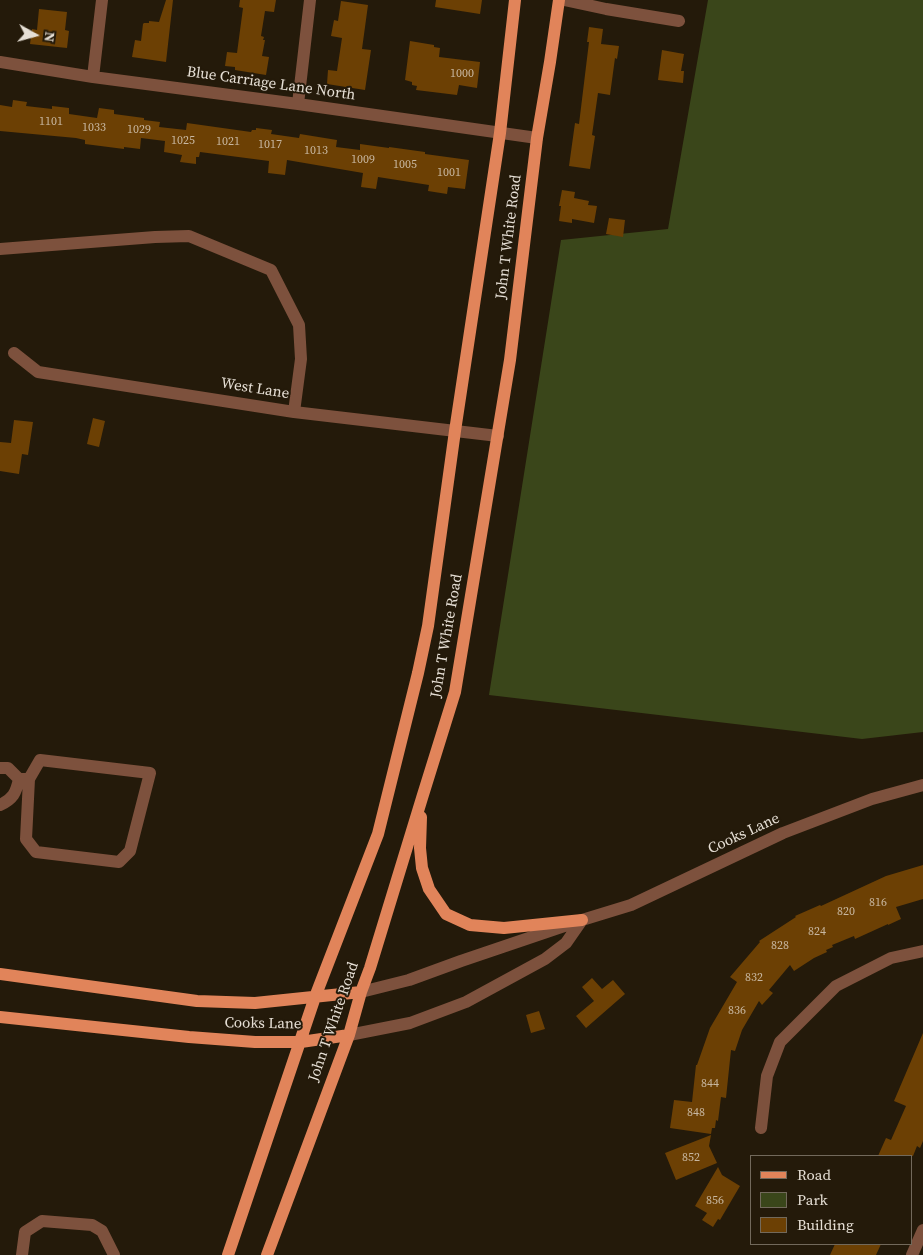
<!DOCTYPE html>
<style>
body{margin:0}
#map{position:relative;width:923px;height:1255px;overflow:hidden;background:#241a0a;font-family:"Source Serif 4",serif}
canvas{display:block}
.legend{position:absolute;left:750px;top:1155px;width:162px;height:90px;box-sizing:border-box;background:#241a0a;border:1px solid #72695b;margin:0;padding:6px 9px;list-style:none;font-size:15px;color:#e6dfd5}
.legend li{display:flex;align-items:center;gap:10px;height:25px}
.legend b{width:25px;border:1px solid #72695b}
.north{position:absolute;left:10px;top:10px;width:50px;height:50px;-webkit-text-stroke:4px #241a0a;paint-order:stroke;rotate:97deg;font-size:14px;font-weight:700;line-height:20px;text-align:center;color:#e6dfd5}
.north::after{content:'';display:block;margin:auto;width:18px;height:22px;background:#e6dfd5;clip-path:polygon(50% 0,100% 100%,50% 72%,0 100%)}
</style>
<div id="map">
<canvas width="923" height="1255"></canvas>
<ul class="legend">
<li><b style="height:6px;background:#e1845a"></b>Road</li>
<li><b style="height:14px;background:#3a461a"></b>Park</li>
<li><b style="height:14px;background:#6c4004"></b>Building</li>
</ul>
<div class="north">N</div>
</div>
<script>
const g = document.querySelector('canvas').getContext('2d');
g.lineJoin = 'round';
function paint(path, color) { g.fillStyle = color; g.fill(path, 'evenodd'); }
function strokePath(path, color, width, dash) { g.strokeStyle = color; g.lineWidth = width; g.lineCap = dash ? 'butt' : 'round'; g.setLineDash(dash || []); g.stroke(path); }
function label(font, color, halo, rows, align = 'center') {
  g.font = font + ' "Source Serif 4",serif'; g.lineWidth = 4; g.setLineDash([]); g.textBaseline = 'middle'; g.strokeStyle = halo; g.fillStyle = color; for (const [text, x, y, turn = 0] of rows) {
    g.save(); g.translate(x, y); g.rotate((+turn || 0) * Math.PI / 180); g.textAlign = isNaN(turn) ? turn : align; if (halo) g.strokeText(text, 0, 0); g.fillText(text, 0, 0); g.restore();
  }
}
paint(new Path2D(`
 M 708,0 L 923,0 L 923,732 L 862,739 L 489,695 L 561,240 L 668,229 Z`), '#3a461a');
paint(new Path2D(`
 M 166,0 L 173,0 L 166,62 L 132,57 L 135,40 L 141,41 L 143,24 L 144,23 L 149,23 L 149,21 L 159,22 Z
 M 240,0 L 276,0 L 274,12 L 265,11 L 261,36 L 264,37 L 263,40 L 265,40 L 262,56 L 269,57 L 266,75 L 235,70 L 235,67 L 225,66 L 227,52 L 237,53 L 243,8 L 239,7 Z
 M 436,0 L 482,0 L 480,14 L 435,7 Z
 M 341,1 L 368,5 L 362,49 L 371,50 L 365,90 L 327,84 L 328,70 L 337,71 L 342,38 L 331,36 L 334,20 L 338,21 Z
 M 39,9 L 67,12 L 65,30 L 69,31 L 67,48 L 30,44 L 32,29 L 37,30 Z
 M 589,27 L 603,29 L 601,44 L 619,46 L 617,59 L 615,58 L 610,95 L 598,93 L 592,135 L 595,136 L 590,169 L 569,166 L 575,123 L 579,124 L 589,42 L 587,42 Z
 M 410,41 L 434,45 L 434,47 L 440,48 L 439,57 L 480,62 L 477,88 L 459,85 L 457,95 L 416,90 L 417,86 L 412,85 L 412,82 L 405,80 Z
 M 662,50 L 684,54 L 681,71 L 684,71 L 683,83 L 658,80 Z
 M 13,100 L 27,102 L 26,106 L 52,109 L 52,106 L 69,108 L 69,114 L 97,118 L 99,108 L 114,110 L 114,114 L 144,118 L 144,120 L 160,122 L 159,127 L 186,130 L 187,123 L 251,132 L 252,130 L 256,130 L 256,128 L 272,130 L 271,134 L 299,138 L 300,134 L 337,140 L 336,147 L 360,150 L 360,144 L 389,148 L 389,147 L 425,152 L 425,154 L 469,160 L 465,189 L 448,187 L 447,194 L 428,191 L 429,185 L 378,177 L 376,189 L 361,187 L 363,173 L 287,160 L 285,175 L 268,173 L 269,161 L 200,152 L 199,157 L 196,157 L 196,164 L 180,162 L 182,155 L 164,152 L 165,141 L 141,138 L 140,149 L 124,147 L 124,149 L 85,144 L 85,140 L 76,138 L 0,131 L 0,105 L 12,107 Z
 M 562,190 L 575,192 L 574,198 L 589,201 L 588,205 L 597,206 L 594,223 L 572,219 L 572,223 L 559,221 L 561,206 L 559,206 Z
 M 609,218 L 625,220 L 623,237 L 606,234 Z
 M 93,418 L 105,421 L 99,447 L 87,444 Z
 M 14,420 L 33,422 L 28,455 L 22,454 L 19,474 L 0,471 L 0,442 L 11,443 Z
 M 923,865 L 923,899 L 896,907 L 901,919 L 888,925 L 888,924 L 855,939 L 854,936 L 832,945 L 833,947 L 826,950 L 827,952 L 814,958 L 794,971 L 790,965 L 769,990 L 773,993 L 762,1005 L 759,1001 L 742,1030 L 735,1051 L 731,1050 L 726,1098 L 721,1097 L 718,1121 L 716,1120 L 715,1128 L 712,1128 L 711,1134 L 670,1128 L 674,1100 L 692,1102 L 696,1065 L 697,1065 L 710,1028 L 737,982 L 730,977 L 760,942 L 759,941 L 796,917 L 795,916 L 820,905 L 821,906 L 886,876 Z
 M 592,978 L 602,989 L 613,980 L 625,994 L 586,1028 L 576,1016 L 594,1001 L 582,987 Z
 M 539,1011 L 545,1029 L 531,1033 L 526,1015 Z
 M 923,1033 L 923,1141 L 920,1148 L 917,1146 L 913,1156 L 878,1156 L 886,1138 L 891,1140 L 906,1106 L 894,1101 Z
 M 711,1135 L 709,1146 L 717,1163 L 676,1180 L 665,1153 Z
 M 718,1167 L 722,1175 L 740,1186 L 720,1220 L 718,1219 L 713,1227 L 702,1220 L 707,1213 L 695,1206 Z
 M 835,1244 L 881,1244 L 876,1255 L 830,1255 Z`), '#6c4004');
strokePath(new Path2D(`
 M 564,0 L 606,9 L 679,21
 M 0,62 L 93,77 L 298,104 L 537,138
 M 93,77 L 102,0
 M 298,104 L 310,0
 M 0,249 L 155,237 L 189,236 L 271,270 L 299,325 L 301,359 L 294,412
 M 14,353 L 38,372 L 294,412 L 498,436
 M 40,760 L 150,773 L 130,851 L 119,862 L 36,852 L 26,839 L 29,779 Z
 M 0,768 L 8,768 L 19,779 L 28,779
 M 0,805 C 13,799 16,793 19,779
 M 361,992 L 409,980 L 461,961 L 582,920 L 631,905 L 783,833 L 872,799 L 923,785
 M 349,1035 L 410,1023 L 466,1002 L 545,959 L 566,943 L 582,920
 M 761,1128 L 767,1076 L 780,1042 L 836,986 L 891,958 L 923,951
 M 22,1255 L 25,1232 L 42,1221 L 92,1225 L 102,1231 L 114,1255
 M 912,1255 L 923,1230`), '#7d513d', 12);
strokePath(new Path2D(`
 M 421,817 L 420,848 L 422,868 L 429,889 L 446,914 L 470,925 L 504,928 L 582,920
 M 0,974 L 197,1001 L 255,1003 L 361,992
 M 0,1017 L 189,1037 L 255,1042 L 301,1042 L 349,1035
 M 228,1255 L 315,997 L 378,834 L 418,673 L 428,626 L 455,431 L 500,133 L 515,0
 M 267,1255 L 349,1035 L 361,992 L 370,968 L 422,798 L 455,692 L 510,360 L 537,138 L 550,62 L 559,0`), '#e1845a', 12);
label('12px', '#c8b7a1', null, [
 ["1000",462,74],
 ["1101",51,122],
 ["1033",94,128],
 ["1029",139,130],
 ["1025",183,141],
 ["1021",228,142],
 ["1017",270,145],
 ["1013",316,151],
 ["1009",363,160],
 ["1005",405,165],
 ["1001",449,173],
 ["816",878,903],
 ["820",846,912],
 ["824",817,932],
 ["828",780,946],
 ["832",754,978],
 ["836",737,1011],
 ["844",710,1084],
 ["848",696,1113],
 ["852",691,1158],
 ["856",715,1201]
]);
label('15px', '#e6dfd5', '#241a0a', [
 ["Blue Carriage Lane North",271,84,8],
 ["John T White Road",509,237,-83],
 ["West Lane",255,389,9],
 ["John T White Road",447,636,-80],
 ["Cooks Lane",744,834,-25],
 ["John T White Road",334,1022,-71],
 ["Cooks Lane",263,1024,1]
]);
</script>
